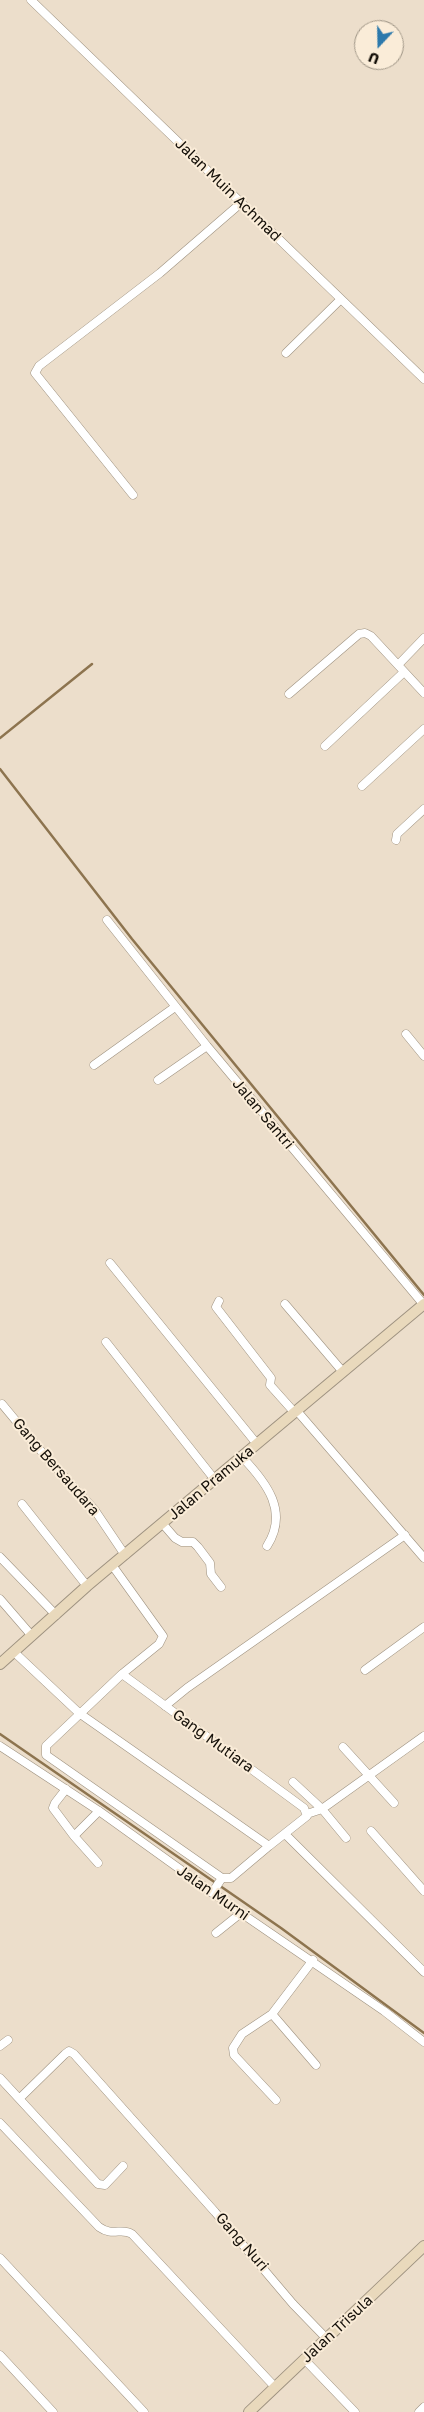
<!DOCTYPE html>
<style>
body{margin:0}
#map{position:relative;width:424px;height:2412px;overflow:hidden;background:#ecdecb;font-family:"Golos Text",sans-serif}
canvas{display:block}
.north{position:absolute;left:354px;top:20px;width:50px;height:50px;box-sizing:border-box;background:#faecd8;border:1px solid #9e9485;border-radius:50%;rotate:201deg;font-size:14px;font-weight:700;line-height:20px;text-align:center;color:#140f08}
.north::after{content:'';display:block;margin:auto;width:18px;height:22px;background:#2c79ac;clip-path:polygon(50% 0,100% 100%,50% 72%,0 100%)}
</style>
<div id="map">
<canvas width="424" height="2412"></canvas>
<div class="north">U</div>
</div>
<script>
const g = document.querySelector('canvas').getContext('2d');
g.lineJoin = 'round';
function strokePath(path, color, width, dash) { g.strokeStyle = color; g.lineWidth = width; g.lineCap = dash ? 'butt' : 'round'; g.setLineDash(dash || []); g.stroke(path); }
function label(font, color, halo, rows, align = 'center') {
  g.font = font + ' "Golos Text",sans-serif'; g.lineWidth = 4; g.setLineDash([]); g.textBaseline = 'middle'; g.strokeStyle = halo; g.fillStyle = color; for (const [text, x, y, turn = 0] of rows) {
    g.save(); g.translate(x, y); g.rotate((+turn || 0) * Math.PI / 180); g.textAlign = isNaN(turn) ? turn : align; if (halo) g.strokeText(text, 0, 0); g.fillText(text, 0, 0); g.restore();
  }
}
strokePath(new Path2D(`
 M 0,738 L 92,664
 M 0,769 L 132,939 L 424,1295
 M 0,1734 L 281,1928 L 424,2033`), '#8d744f', 2.5);
const street = new Path2D(`
 M 31,0 L 424,379
 M 286,353 L 341,299
 M 133,495 L 35,373 L 39,366 L 160,273 L 241,203
 M 398,665 L 424,638
 M 289,694 L 359,634 L 365,633 L 371,636 L 424,693
 M 325,746 L 404,672
 M 362,786 L 424,729
 M 396,840 L 397,834 L 424,809
 M 107,920 L 207,1046 L 424,1305
 M 406,1034 L 424,1056
 M 94,1065 L 175,1007
 M 158,1080 L 207,1046
 M 110,1263 L 257,1444
 M 219,1301 L 216,1307 L 271,1378 L 270,1385 L 295,1413
 M 285,1304 L 343,1372
 M 106,1342 L 215,1480
 M 2,1404 L 46,1457 L 94,1509 L 125,1555
 M 297,1411 L 424,1558
 M 242,1457 C 267,1483 289,1512 267,1546
 M 22,1504 L 87,1586
 M 162,1523 L 175,1538 L 182,1542 L 193,1542 L 198,1547 L 210,1563 L 211,1574 L 221,1587
 M 0,1557 L 56,1615
 M 112,1565 L 163,1636 L 159,1644 L 122,1674
 M 0,1599 L 32,1636
 M 14,1652 L 79,1713 L 269,1846 L 231,1878 L 222,1878 L 46,1755 L 46,1746 L 122,1674 L 304,1808 L 307,1816 L 269,1846
 M 365,1670 L 424,1627
 M 165,1706 L 187,1688 L 405,1535
 M 0,1746 L 99,1811 L 241,1913 L 384,2011 L 424,2042
 M 343,1747 L 394,1803
 M 293,1782 L 322,1809 L 346,1838
 M 66,1789 L 55,1803 L 53,1808 L 74,1836
 M 307,1814 L 322,1809 L 424,1736
 M 371,1831 L 424,1891
 M 285,1834 L 424,1972
 M 98,1863 L 74,1836 L 99,1811
 M 212,1893 L 222,1878
 M 216,1933 L 241,1913
 M 272,2014 L 316,2065
 M 0,2046 L 8,2040
 M 0,2078 L 98,2184 L 105,2185 L 123,2166
 M 20,2098 L 65,2054 L 69,2051 L 74,2054 L 215,2212 L 293,2304 L 327,2339
 M 276,2100 L 234,2055 L 233,2048 L 242,2034 L 272,2014 L 313,1960
 M 0,2123 L 99,2227 C 113,2237 121,2227 132,2234 L 275,2387
 M 0,2258 L 144,2412
 M 0,2355 L 53,2412
 M 304,2359 L 355,2412
 M 419,2412 L 424,2407`);
const secondary = new Path2D(`
 M 0,1664 L 87,1586 L 424,1304
 M 249,2412 L 424,2246`);
strokePath(street, '#9e9280', 9);
strokePath(secondary, '#9e9280', 12);
strokePath(street, '#fff', 8);
strokePath(secondary, '#e9d9bc', 10);
label('15px', '#140f08', '#faecd8', [
 ["Jalan Muin Achmad",228,190,44],
 ["Jalan Santri",263,1114,50],
 ["Gang Bersaudara",56,1467,49],
 ["Jalan Pramuka",211,1483,-40],
 ["Gang Mutiara",213,1741,36],
 ["Jalan Murni",213,1893,35],
 ["Gang Nuri",242,2242,49],
 ["Jalan Trisula",337,2329,-43]
]);
</script>
